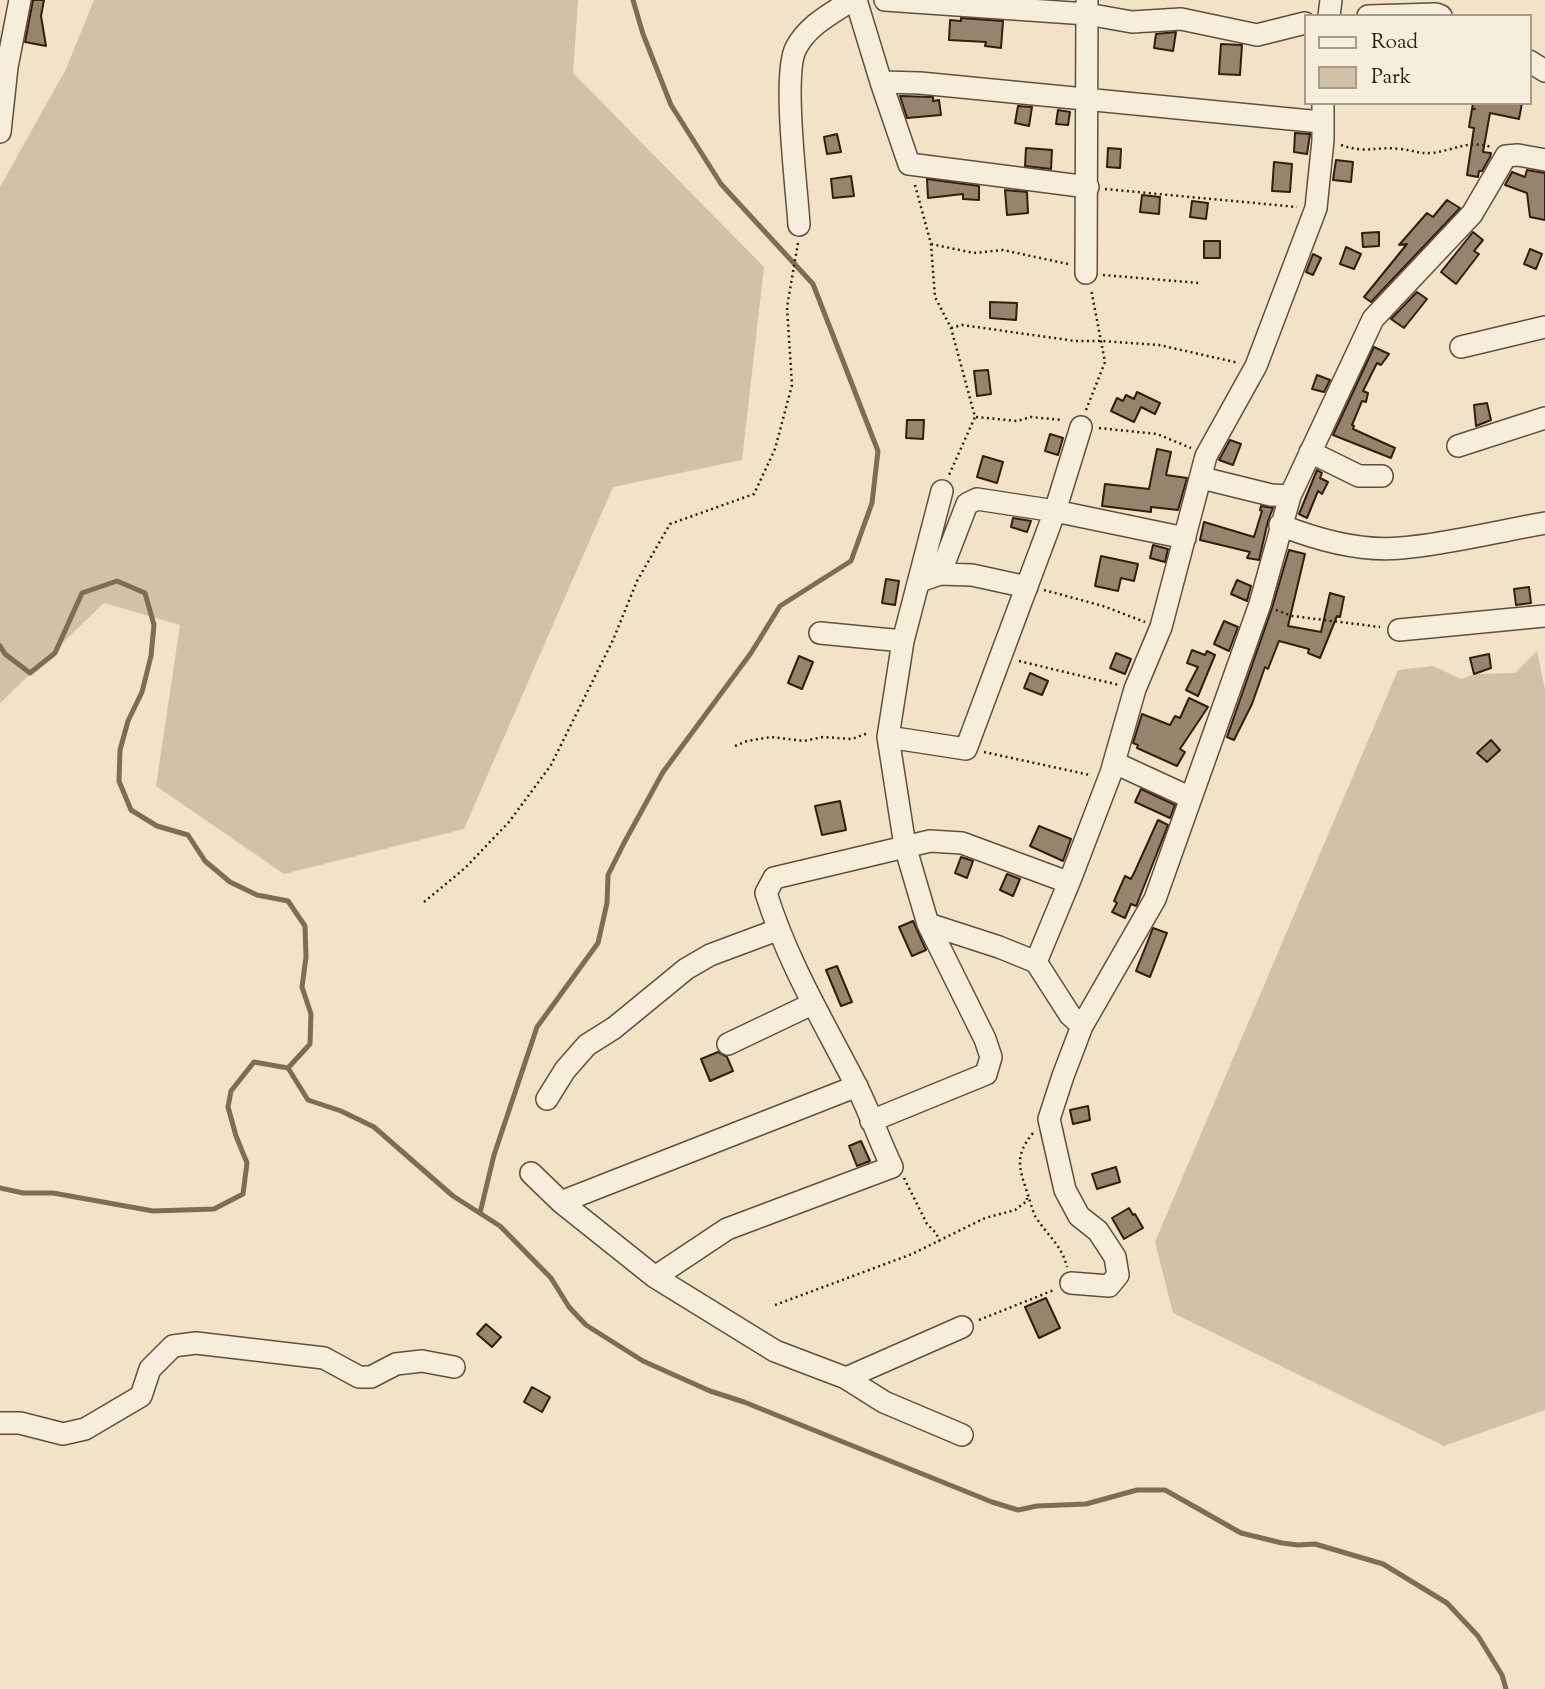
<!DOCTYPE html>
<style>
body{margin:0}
#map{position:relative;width:1545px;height:1689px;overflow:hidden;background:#f1e3c8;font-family:"Sorts Mill Goudy",serif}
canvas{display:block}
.legend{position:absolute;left:1304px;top:14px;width:228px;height:91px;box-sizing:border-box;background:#f6eddb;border:2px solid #a89a88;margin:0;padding:9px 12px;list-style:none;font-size:21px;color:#331d0c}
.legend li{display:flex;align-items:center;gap:14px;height:35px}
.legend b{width:35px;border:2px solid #a89a88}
</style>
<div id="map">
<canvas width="1545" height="1689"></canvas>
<ul class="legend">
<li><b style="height:9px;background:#f6eddb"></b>Road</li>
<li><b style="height:19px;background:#d1c1a8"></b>Park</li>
</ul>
</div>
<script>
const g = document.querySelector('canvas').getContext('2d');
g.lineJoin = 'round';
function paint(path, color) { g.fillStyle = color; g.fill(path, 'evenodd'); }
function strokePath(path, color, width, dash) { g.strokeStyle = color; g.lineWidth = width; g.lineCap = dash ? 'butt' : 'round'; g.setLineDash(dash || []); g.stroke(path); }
paint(new Path2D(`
 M 94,0 L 578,0 L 573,73 L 764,267 L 742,460 L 613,487 L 464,829 L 284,874 L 156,786 L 180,625 L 104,603 L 0,703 L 0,187 L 66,69 Z
 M 1537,651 L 1545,690 L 1545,1410 L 1444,1446 L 1173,1313 L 1155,1242 L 1398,670 L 1433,666 L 1461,679 L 1474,674 L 1515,673 Z`), '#d1c1a8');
strokePath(new Path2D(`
 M 0,646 L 5,654 L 30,673 L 55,653 L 82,593 L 117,581 L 145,593 L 154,625 L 151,656 L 142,692 L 128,721 L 120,750 L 119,781 L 131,810 L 157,826 L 188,835 L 205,861 L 230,882 L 257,895 L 288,901 L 305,926 L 306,957 L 302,987 L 311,1014 L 310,1044 L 288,1068
 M 0,1188 L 23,1193 L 53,1193 L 153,1211 L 214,1209 L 243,1194 L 247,1163 L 236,1136 L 228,1107 L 231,1091 L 254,1062 L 288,1068 L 308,1100 L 341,1111 L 374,1127 L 453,1196 L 500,1226 L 551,1278 L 569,1307 L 586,1325 L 643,1361 L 710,1391 L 744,1402 L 992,1502 L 1018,1510 L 1037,1506 L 1086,1504 L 1137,1490 L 1165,1490 L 1241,1533 L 1282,1543 L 1298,1545 L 1315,1544 L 1383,1564 L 1447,1603 L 1478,1636 L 1502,1675 L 1506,1689
 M 480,1213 L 494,1155 L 537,1027 L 598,943 L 607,903 L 608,875 L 624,843 L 663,772 L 751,653 L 780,606 L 851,561 L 872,503 L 878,451 L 813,284 L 721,184 L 671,105 L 643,34 L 633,0`), '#7e6c56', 5);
const building = new Path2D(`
 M 33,0 L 44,0 L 41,16 L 46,46 L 25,42 Z
 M 961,18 L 1003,21 L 1001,48 L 985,46 L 986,42 L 949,40 L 950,20 L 961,21 Z
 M 1176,32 L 1173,51 L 1154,48 L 1156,34 Z
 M 1221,44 L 1242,45 L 1240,75 L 1219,74 Z
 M 900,96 L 933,97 L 933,101 L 939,100 L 941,115 L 907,118 Z
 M 1473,103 L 1522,103 L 1519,119 L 1490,113 L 1483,152 L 1491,153 L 1490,157 L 1482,171 L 1479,171 L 1478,177 L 1467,175 L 1474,128 L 1469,127 L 1472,109 L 1475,109 L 1472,109 Z
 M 1018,106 L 1032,107 L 1029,126 L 1015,123 Z
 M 1058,110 L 1070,112 L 1068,125 L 1056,124 Z
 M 1295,133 L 1310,134 L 1307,154 L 1294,152 Z
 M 837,134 L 841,152 L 827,154 L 824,137 Z
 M 1026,148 L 1052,150 L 1051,169 L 1025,166 Z
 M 1108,148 L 1121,149 L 1120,168 L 1107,167 Z
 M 1336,160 L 1353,162 L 1351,182 L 1333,180 Z
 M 1274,162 L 1292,164 L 1290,192 L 1272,191 Z
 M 1527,170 L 1545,173 L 1545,220 L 1530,217 L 1527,193 L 1505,185 L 1512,172 L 1525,177 Z
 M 851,176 L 854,196 L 833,198 L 831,179 Z
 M 927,179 L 979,186 L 979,200 L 963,199 L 963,194 L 928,198 Z
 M 1005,190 L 1027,192 L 1028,213 L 1007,215 Z
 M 1142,195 L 1160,197 L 1159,214 L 1140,212 Z
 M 1447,200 L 1460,208 L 1371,302 L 1364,297 L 1407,244 L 1399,245 L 1427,213 L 1433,217 Z
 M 1192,201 L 1208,203 L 1206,219 L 1190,217 Z
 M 1379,232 L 1379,246 L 1363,247 L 1362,233 Z
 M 1473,232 L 1483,240 L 1474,251 L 1479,254 L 1456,284 L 1441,272 Z
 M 1204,241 L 1220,241 L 1220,258 L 1204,258 Z
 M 1346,247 L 1361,254 L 1354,269 L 1340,264 Z
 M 1530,249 L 1542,254 L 1536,269 L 1524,264 Z
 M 1313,254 L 1321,258 L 1313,275 L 1306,272 Z
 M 1417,292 L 1427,299 L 1404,328 L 1391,319 Z
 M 990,302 L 1017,303 L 1016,320 L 990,318 Z
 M 1374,347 L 1389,354 L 1381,365 L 1377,363 L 1363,391 L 1368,393 L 1366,402 L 1362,401 L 1352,425 L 1354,426 L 1353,429 L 1395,448 L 1391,458 L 1333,435 Z
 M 988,370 L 991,394 L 977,396 L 974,371 Z
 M 1317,375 L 1330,380 L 1324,392 L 1312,389 Z
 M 1137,392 L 1160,403 L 1155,414 L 1141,407 L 1134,422 L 1111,411 L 1117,398 L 1123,401 L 1126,395 L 1134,399 Z
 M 1487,403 L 1491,420 L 1476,426 L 1474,405 Z
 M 907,420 L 924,420 L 923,439 L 906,438 Z
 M 1050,434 L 1063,438 L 1058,455 L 1045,451 Z
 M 1230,440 L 1241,444 L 1233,465 L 1219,460 Z
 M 1157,449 L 1171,452 L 1166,475 L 1187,478 L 1178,510 L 1151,507 L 1151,512 L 1102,506 L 1105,484 L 1149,489 Z
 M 983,456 L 1003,462 L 997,483 L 977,477 Z
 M 1317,470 L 1322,473 L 1320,478 L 1328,482 L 1322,494 L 1318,491 L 1307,518 L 1299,514 Z
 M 1261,506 L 1273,508 L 1268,521 L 1259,560 L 1247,558 L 1250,552 L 1200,540 L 1204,522 L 1254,537 L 1262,511 L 1260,510 Z
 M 1013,518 L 1031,521 L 1027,532 L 1011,527 Z
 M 1153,545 L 1168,549 L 1165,562 L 1150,558 Z
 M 1289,550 L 1305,554 L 1288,626 L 1321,632 L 1330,593 L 1344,597 L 1340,617 L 1337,616 L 1320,658 L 1308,653 L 1309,649 L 1279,641 L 1268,669 L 1265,667 L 1252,704 L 1234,740 L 1227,737 L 1272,608 Z
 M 1101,556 L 1138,564 L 1134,581 L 1121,578 L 1118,591 L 1095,586 Z
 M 886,579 L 899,581 L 895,605 L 882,603 Z
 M 1237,580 L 1251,586 L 1247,601 L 1231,594 Z
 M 1529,587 L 1531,603 L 1516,605 L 1514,589 Z
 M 1224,621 L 1238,627 L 1229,651 L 1214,644 Z
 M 1192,650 L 1205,655 L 1207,651 L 1215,655 L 1198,696 L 1186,690 L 1198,667 L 1187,663 Z
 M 1116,653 L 1131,659 L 1125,674 L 1110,668 Z
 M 1489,654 L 1491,668 L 1474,674 L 1470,658 Z
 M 799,656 L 813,662 L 802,689 L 788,683 Z
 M 1030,673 L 1048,681 L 1042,695 L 1024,688 Z
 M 1189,698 L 1208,707 L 1180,749 L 1185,752 L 1177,766 L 1137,748 L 1138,745 L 1133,743 L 1142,714 L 1170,725 L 1175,716 L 1180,718 Z
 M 1491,740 L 1500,750 L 1487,762 L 1477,753 Z
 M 1141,789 L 1175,805 L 1170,818 L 1135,802 Z
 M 840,801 L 846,830 L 822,835 L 815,806 Z
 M 1158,820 L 1168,825 L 1137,904 L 1136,906 L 1131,904 L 1125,918 L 1112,912 L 1117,903 L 1114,901 L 1125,876 L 1131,879 L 1135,871 Z
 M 1039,826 L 1071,839 L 1063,861 L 1030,846 Z
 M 961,857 L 973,861 L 967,878 L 955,873 Z
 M 1007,874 L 1020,879 L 1013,896 L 1000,890 Z
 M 913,921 L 926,950 L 912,956 L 899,927 Z
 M 1153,928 L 1167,933 L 1150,977 L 1136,971 Z
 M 837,966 L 852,1002 L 841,1006 L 826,970 Z
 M 718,1052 L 727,1057 L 733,1071 L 710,1081 L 701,1059 Z
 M 1088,1106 L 1090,1120 L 1073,1124 L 1070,1110 Z
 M 861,1141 L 870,1161 L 857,1166 L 849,1146 Z
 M 1116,1167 L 1120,1182 L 1097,1189 L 1092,1174 Z
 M 1129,1208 L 1133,1215 L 1135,1214 L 1143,1228 L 1124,1239 L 1112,1218 Z
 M 1046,1298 L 1060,1328 L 1039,1338 L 1025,1307 Z
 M 486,1324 L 501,1337 L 492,1347 L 477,1334 Z
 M 532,1387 L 550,1397 L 542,1412 L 524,1402 Z`);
paint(building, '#96846e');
strokePath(building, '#331d0c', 2);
const minor = new Path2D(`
 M 856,0 L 881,82 L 909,164 L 1088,187
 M 885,0 L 1087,14 L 1132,22 L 1181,19 L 1257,35 L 1305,23
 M 1329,16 L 1331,0
 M 1368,16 L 1436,14 L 1441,16
 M 1529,61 L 1545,71
 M 881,82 L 920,83 L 1321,122
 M 0,132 L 7,67 L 20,0
 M 799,225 C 797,189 782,74 796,48 C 808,25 831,14 852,0
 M 1086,273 L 1087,2
 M 1461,347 L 1545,327
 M 1458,446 L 1545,418
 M 1310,452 L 1359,476 L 1382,476
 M 1202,478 L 1271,495 L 1290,496
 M 1280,525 C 1318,540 1360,552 1401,548 C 1448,544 1499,531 1545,523
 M 940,574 L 972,575 L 1027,587
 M 920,581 L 940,574 L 967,504 L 977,499 L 1055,511 L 1185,538
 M 1399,630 L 1545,616
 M 820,633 L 903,641
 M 888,737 L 966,749 L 1055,511 L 1081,427
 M 1115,763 L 1191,798
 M 928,924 L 999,947 L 1036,962
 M 1082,1026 L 1070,1015 L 1036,962 L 1070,880 L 1111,773 L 1135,689 L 1161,627 L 1206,456 L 1256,366 L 1316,208 L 1323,140 L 1323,103
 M 728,1044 L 812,1004
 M 547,1099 L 565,1070 L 587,1045 L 614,1028 L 686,969 L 710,955 L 777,930
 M 871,1121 L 986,1074 L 991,1057 L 985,1039 L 928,924 L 905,846 L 888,737 L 903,641 L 942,491
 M 531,1173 L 561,1202 L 655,1277 L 775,1351 L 846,1378 L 962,1327
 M 561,1202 L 857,1086
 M 655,1277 L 727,1229 L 892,1167 C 879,1140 869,1110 855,1083 C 822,1019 788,963 766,893 L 774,878 L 930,841 L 962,843 L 1062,880 L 1070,880
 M 1071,1283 L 1109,1286 L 1118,1275 L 1115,1257 L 1098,1231 L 1079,1216 L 1065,1190 L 1049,1119 L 1063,1076 L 1082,1026 L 1155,899 L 1260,604 L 1290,496 L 1373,319 L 1472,214 L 1506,156 L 1518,155 L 1545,160
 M 846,1378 L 884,1402 L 962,1435
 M 0,1423 L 20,1423 L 63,1434 L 85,1429 L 141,1396 L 150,1369 L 173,1346 L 196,1343 L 324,1358 L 359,1377 L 371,1377 L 396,1364 L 422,1361 L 454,1367`);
strokePath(minor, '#624e3b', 24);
strokePath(new Path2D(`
 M 1341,145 C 1367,154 1376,146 1400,149 C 1413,150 1418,154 1432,153 C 1455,150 1467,140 1491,147
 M 915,185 L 931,244 L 935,297 L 951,328 L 975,417 L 949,475
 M 1105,189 L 1297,207
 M 931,244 L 974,253 L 1003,250 L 1068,264
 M 1103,275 L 1199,283
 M 951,328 L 962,325 L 1075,341 L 1102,341 L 1159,345 L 1239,363
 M 1086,410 L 1105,362 L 1091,289
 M 976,417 L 1017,421 L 1031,417 L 1063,420
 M 1099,428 L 1157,434 L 1191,448
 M 1044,590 L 1103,606 L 1145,622
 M 1276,610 L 1292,616 L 1380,627
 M 1019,661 L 1119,685
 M 735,746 L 747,741 L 771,737 L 804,741 L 823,737 L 852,739 L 868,733
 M 984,752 L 1090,775
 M 424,902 L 465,868 L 509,822 L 551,765 L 613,640 L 637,581 L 670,524 L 754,494 L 775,449 L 792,385 L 787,307 L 798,243
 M 1033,1133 C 1014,1156 1019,1168 1028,1195 C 1030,1201 1032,1209 1035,1216 C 1046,1234 1062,1245 1067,1267
 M 904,1178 L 927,1224 L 936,1233 L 940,1242
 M 775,1305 L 912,1254 L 985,1218 L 1015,1210 L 1027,1201 L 1027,1198
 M 979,1320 L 1054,1290`), '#331d0c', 2.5, [2, 3.5]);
strokePath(minor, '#f6eddb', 21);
</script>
